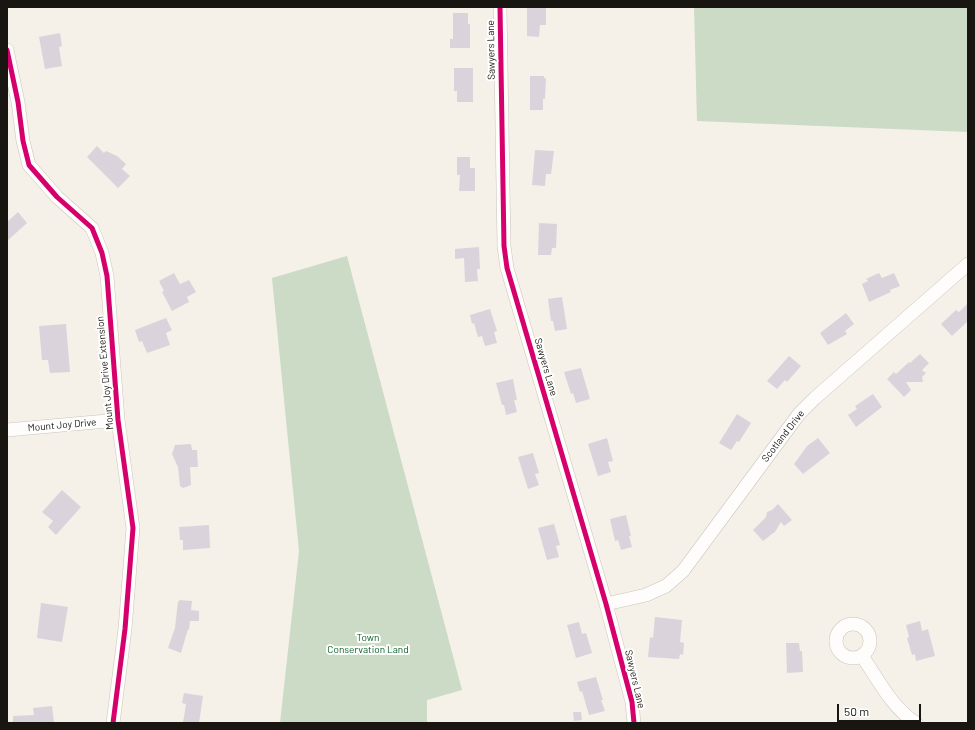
<!DOCTYPE html>
<style>
body{margin:0}
#map{position:relative;width:975px;height:730px;overflow:hidden;background:#f5f0e8;font-family:Barlow,sans-serif}
canvas{display:block}
.frame{position:absolute;inset:0;border:8px solid #191611;pointer-events:none}
.scale{position:absolute;left:837px;top:704px;width:84px;height:18px;box-sizing:border-box;border:2px solid #191611;border-top:0;padding-left:5px;font-size:12px;line-height:14px;white-space:nowrap;color:#191611;-webkit-text-stroke:3px #fff;paint-order:stroke}
</style>
<div id="map">
<canvas width="975" height="730"></canvas>
<div class="frame"></div>
<div class="scale">50 m</div>
</div>
<script>
const g = document.querySelector('canvas').getContext('2d');
g.lineJoin = 'round';
function paint(path, color) { g.fillStyle = color; g.fill(path, 'evenodd'); }
function strokePath(path, color, width, dash) { g.strokeStyle = color; g.lineWidth = width; g.lineCap = dash ? 'butt' : 'round'; g.setLineDash(dash || []); g.stroke(path); }
function label(font, color, halo, rows, align = 'center') {
  g.font = font + ' Barlow,sans-serif'; g.lineWidth = 4; g.setLineDash([]); g.textBaseline = 'middle'; g.strokeStyle = halo; g.fillStyle = color; for (const [text, x, y, turn = 0] of rows) {
    g.save(); g.translate(x, y); g.rotate((+turn || 0) * Math.PI / 180); g.textAlign = isNaN(turn) ? turn : align; if (halo) g.strokeText(text, 0, 0); g.fillText(text, 0, 0); g.restore();
  }
}
paint(new Path2D(`
 M 694,7 L 968,7 L 968,132 L 697,121 Z
 M 347,256 L 462,690 L 427,700 L 427,723 L 280,723 L 299,551 L 272,278 Z`), '#cbdbc6');
paint(new Path2D(`
 M 527,7 L 546,7 L 546,25 L 540,25 L 539,37 L 527,36 Z
 M 453,13 L 468,13 L 468,24 L 470,24 L 470,48 L 450,48 L 450,39 L 453,39 Z
 M 60,33 L 62,46 L 59,47 L 62,66 L 45,69 L 39,37 Z
 M 454,68 L 473,68 L 473,102 L 457,102 L 457,91 L 454,91 Z
 M 530,76 L 544,76 L 544,78 L 546,78 L 545,99 L 543,99 L 543,110 L 530,110 Z
 M 97,146 L 104,153 L 106,151 L 117,156 L 126,164 L 122,169 L 130,176 L 118,188 L 87,157 Z
 M 535,150 L 554,151 L 551,174 L 546,174 L 545,186 L 532,185 Z
 M 457,157 L 470,157 L 470,168 L 475,168 L 475,191 L 459,191 L 460,175 L 457,175 Z
 M 18,212 L 27,223 L 7,241 L 7,222 Z
 M 539,223 L 557,224 L 556,248 L 552,248 L 551,255 L 538,255 Z
 M 479,247 L 480,269 L 477,269 L 478,281 L 465,282 L 464,258 L 455,259 L 455,249 Z
 M 174,273 L 180,284 L 189,280 L 196,292 L 187,297 L 189,302 L 172,311 L 162,292 L 164,291 L 159,281 Z
 M 879,273 L 882,278 L 894,273 L 900,286 L 890,290 L 891,292 L 869,302 L 862,284 L 868,281 L 866,279 Z
 M 562,297 L 567,329 L 555,331 L 553,321 L 551,321 L 548,299 Z
 M 968,303 L 968,321 L 952,336 L 941,324 L 956,310 L 959,312 Z
 M 490,309 L 497,331 L 494,332 L 497,343 L 485,346 L 482,336 L 478,337 L 474,323 L 472,324 L 470,315 Z
 M 846,313 L 854,324 L 845,331 L 847,334 L 828,345 L 820,333 Z
 M 166,318 L 172,330 L 166,333 L 170,345 L 147,353 L 142,341 L 139,342 L 135,330 Z
 M 66,324 L 70,372 L 50,373 L 48,360 L 42,360 L 39,326 Z
 M 920,354 L 929,363 L 922,370 L 926,373 L 922,377 L 923,382 L 906,382 L 911,390 L 904,397 L 887,379 L 894,372 L 896,374 L 909,362 L 910,363 Z
 M 789,356 L 801,366 L 787,382 L 785,380 L 777,389 L 767,381 Z
 M 581,368 L 590,399 L 576,403 L 573,393 L 571,394 L 564,372 Z
 M 513,379 L 517,400 L 514,400 L 517,412 L 506,415 L 504,405 L 502,405 L 496,383 Z
 M 873,394 L 882,407 L 856,427 L 848,415 L 857,409 L 855,406 Z
 M 737,414 L 751,423 L 739,442 L 737,441 L 731,450 L 719,443 Z
 M 607,438 L 613,461 L 608,462 L 611,472 L 598,476 L 588,444 Z
 M 818,438 L 830,453 L 803,474 L 794,464 L 807,446 Z
 M 191,444 L 192,450 L 197,450 L 198,467 L 190,467 L 191,485 L 183,488 L 180,486 L 178,467 L 172,454 L 175,445 Z
 M 533,453 L 539,473 L 535,474 L 539,485 L 528,489 L 518,457 Z
 M 62,490 L 81,507 L 56,535 L 48,527 L 53,521 L 42,512 Z
 M 778,504 L 792,520 L 784,526 L 781,522 L 775,532 L 772,534 L 763,541 L 753,530 L 766,517 L 767,512 L 772,510 Z
 M 626,515 L 631,536 L 629,536 L 632,547 L 621,550 L 618,540 L 615,541 L 610,519 Z
 M 554,524 L 560,545 L 556,546 L 559,557 L 547,560 L 538,528 Z
 M 209,525 L 210,548 L 183,550 L 183,540 L 180,540 L 179,527 Z
 M 179,600 L 192,601 L 191,610 L 199,611 L 199,621 L 190,621 L 189,630 L 188,629 L 181,653 L 168,648 L 175,628 L 178,601 L 179,602 Z
 M 41,603 L 68,607 L 62,642 L 37,638 Z
 M 655,617 L 682,620 L 680,642 L 684,643 L 683,655 L 680,654 L 679,659 L 648,657 L 650,637 L 653,638 Z
 M 920,621 L 922,631 L 928,629 L 935,656 L 916,661 L 915,654 L 912,655 L 907,638 L 909,637 L 906,625 Z
 M 579,622 L 582,634 L 586,633 L 592,653 L 576,658 L 567,625 Z
 M 786,643 L 799,643 L 800,651 L 802,651 L 803,672 L 787,673 Z
 M 596,677 L 603,700 L 601,700 L 605,711 L 589,715 L 582,691 L 580,692 L 577,682 Z
 M 184,693 L 203,696 L 199,723 L 183,723 L 186,704 L 182,703 Z
 M 52,706 L 54,723 L 13,723 L 13,716 L 34,715 L 33,708 Z
 M 573,712 L 581,712 L 582,720 L 574,721 Z`), '#dbd3dc');
const minor = new Path2D(`
 M 500,7 L 504,246 L 507,268 L 606,604 L 632,702 L 634,723
 M 7,50 L 18,102 L 23,141 L 29,165 L 57,197 L 92,228 L 102,253 L 107,276 L 118,420 L 133,528 L 125,629 L 113,723
 M 7,430 L 118,420
 M 606,604 L 646,595 L 666,586 L 683,571 L 799,414 L 815,398 L 968,264
 M836 641a17 17 0 1 1 34 0a17 17 0 1 1-34 0Z
 M 862,656 C 878,679 892,708 916,723`);
strokePath(minor, '#c9c5bf', 14);
strokePath(minor, '#fefdfc', 13);
strokePath(new Path2D(`
 M 500,7 L 504,246 L 507,268 L 606,604 L 632,702 L 634,723
 M 7,50 L 18,102 L 23,141 L 29,165 L 57,197 L 92,228 L 102,253 L 107,276 L 118,420 L 133,528 L 125,629 L 113,723`), '#d6006c', 5);
label('10px', '#191611', '#fff', [
 ["Sawyers Lane",491,50,-91],
 ["Sawyers Lane",546,367,74],
 ["Mount Joy Drive Extension",105,373,-95],
 ["Mount Joy Drive",62,425,-5],
 ["Scotland Drive",783,436,-52],
 ["Sawyers Lane",635,679,77]
]);
label('10px', '#075f22', '#fff', [
 ["Town",368,638],
 ["Conservation Land",368,650]
]);
</script>
